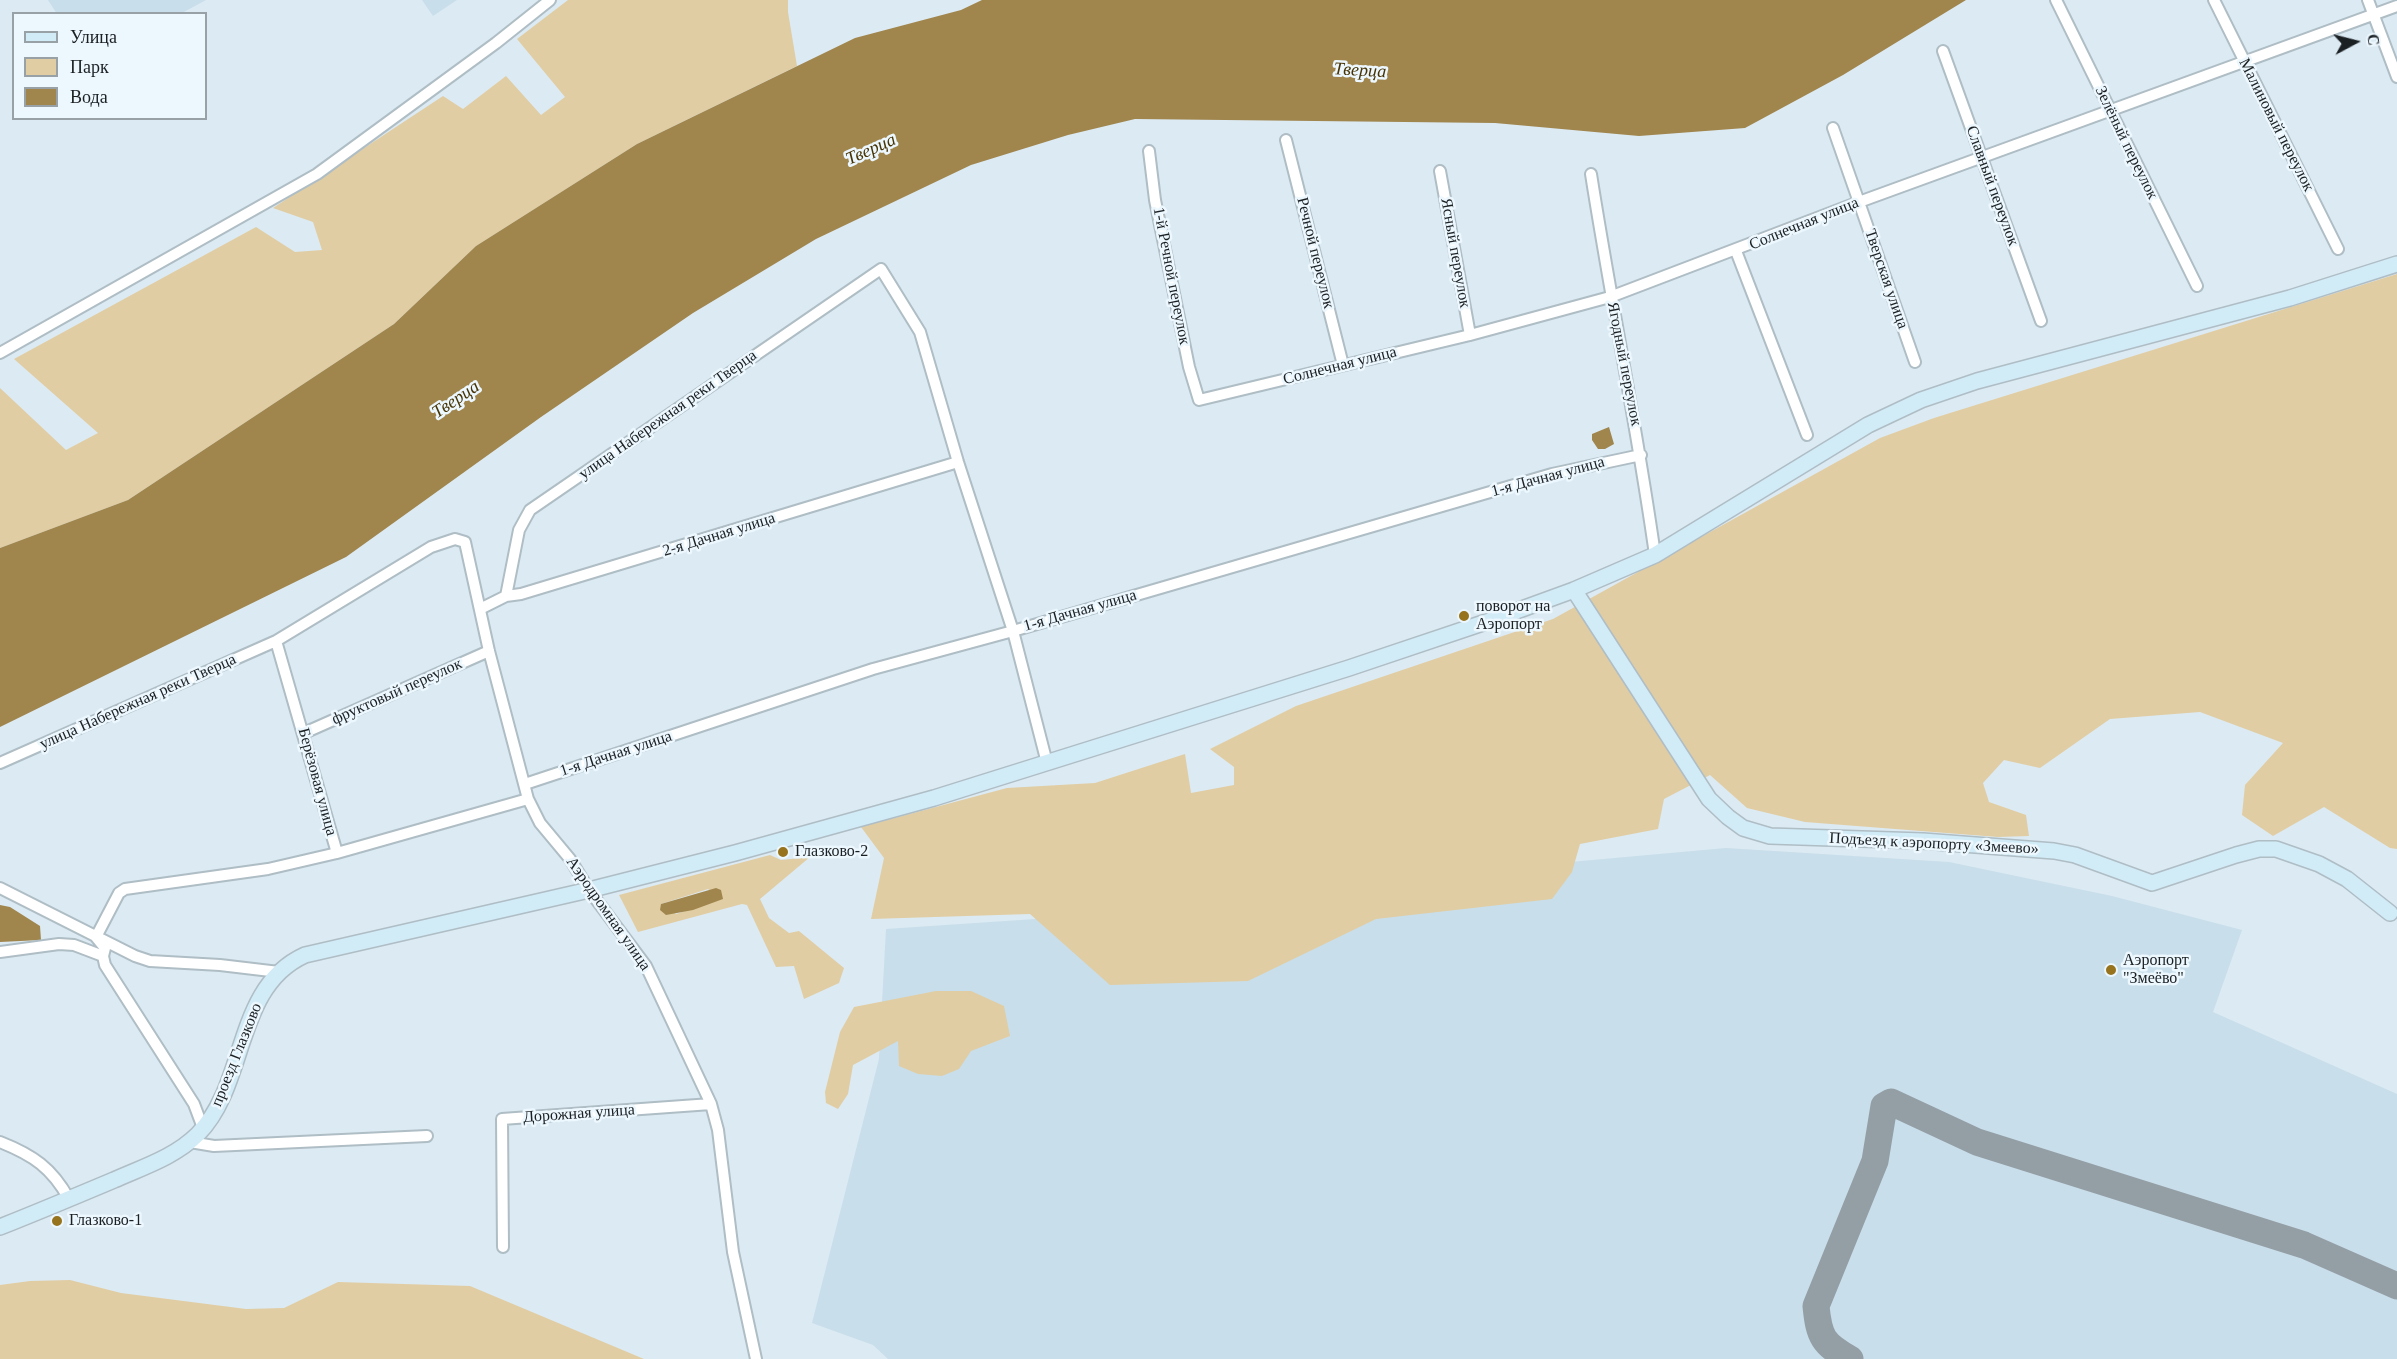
<!DOCTYPE html>
<meta charset="utf-8">
<style>
body{margin:0}
#map{position:relative;width:2397px;height:1359px;overflow:hidden;background:#dceaf3;font-family:"Times New Roman",serif}
canvas{display:block}
.legend{position:absolute;left:12px;top:12px;width:195px;height:108px;box-sizing:border-box;background:#ecf7fe;border:2px solid #98a1a6;margin:0;padding:8px 10px;list-style:none;font-size:18px;color:#1b2023}
.legend li{display:flex;align-items:center;gap:12px;height:30px}
.legend b{width:30px;border:2px solid #98a1a6}
.north{position:absolute;left:2325px;top:12px;width:60px;height:60px;-webkit-text-stroke:4px #ecf7fe;paint-order:stroke;rotate:83deg;font-size:16px;font-weight:700;line-height:24px;text-align:center;color:#1b2023}
.north::after{content:'';display:block;margin:auto;width:21px;height:27px;background:#1b2023;clip-path:polygon(50% 0,100% 100%,50% 72%,0 100%)}
</style>
<div id="map">
<canvas width="2397" height="1359"></canvas>
<ul class="legend">
<li><b style="height:8px;background:#d1ebf7"></b>Улица</li>
<li><b style="height:16px;background:#e1cda3"></b>Парк</li>
<li><b style="height:16px;background:#a0854d"></b>Вода</li>
</ul>
<div class="north">С</div>
</div>
<script>
const g = document.querySelector('canvas').getContext('2d');
g.lineJoin = 'round';
function paint(path, color) { g.fillStyle = color; g.fill(path, 'evenodd'); }
function strokePath(path, color, width, dash) { g.strokeStyle = color; g.lineWidth = width; g.lineCap = dash ? 'butt' : 'round'; g.setLineDash(dash || []); g.stroke(path); }
function label(font, color, halo, rows, align = 'center') {
  g.font = font + ' "Times New Roman",serif'; g.lineWidth = 5; g.setLineDash([]); g.textBaseline = 'middle'; g.strokeStyle = halo; g.fillStyle = color; for (const [text, x, y, turn = 0] of rows) {
    g.save(); g.translate(x, y); g.rotate((+turn || 0) * Math.PI / 180); g.textAlign = isNaN(turn) ? turn : align; if (halo) g.strokeText(text, 0, 0); g.fillText(text, 0, 0); g.restore();
  }
}
paint(new Path2D(`
 M 48,0 L 206,0 L 182,13 L 57,14 Z
 M 422,0 L 457,0 L 433,16 Z
 M 1726,848 L 1949,862 L 2112,896 L 2242,930 L 2213,1012 L 2397,1094 L 2397,1359 L 888,1359 L 873,1345 L 812,1323 L 879,1059 L 886,929 L 1125,913 L 1492,869 Z`), '#c8deea');
paint(new Path2D(`
 M 568,0 L 788,0 L 788,12 L 797,66 L 637,144 L 476,246 L 394,324 L 128,500 L 0,548 L 0,388 L 66,450 L 98,433 L 14,359 L 256,227 L 295,252 L 322,250 L 313,222 L 273,208 L 443,96 L 463,109 L 506,76 L 541,115 L 565,97 L 517,39 Z
 M 2397,274 L 2397,849 L 2390,848 L 2324,807 L 2273,836 L 2242,815 L 2245,785 L 2283,743 L 2200,712 L 2110,719 L 2040,768 L 2004,760 L 1983,783 L 1989,802 L 2026,815 L 2029,836 L 1998,837 L 1805,822 L 1747,808 L 1710,775 L 1664,799 L 1658,829 L 1580,844 L 1572,872 L 1552,899 L 1376,919 L 1248,981 L 1110,985 L 1030,914 L 871,919 L 884,858 L 861,827 L 1007,788 L 1095,783 L 1185,754 L 1191,793 L 1234,785 L 1234,767 L 1210,749 L 1296,706 L 1553,619 L 1880,438 L 1934,418 Z
 M 770,855 L 781,860 L 810,857 L 760,899 L 769,918 L 789,933 L 799,931 L 844,968 L 839,983 L 804,999 L 794,966 L 776,967 L 747,905 L 742,904 L 638,932 L 619,895 ZM 708,889 L 722,899 L 676,914 L 661,904 Z
 M 936,991 L 971,991 L 1004,1006 L 1010,1036 L 971,1051 L 959,1069 L 942,1076 L 918,1074 L 899,1066 L 898,1041 L 853,1065 L 848,1094 L 838,1109 L 826,1103 L 825,1092 L 840,1032 L 854,1007 Z
 M 70,1280 L 121,1293 L 246,1309 L 284,1308 L 338,1282 L 470,1286 L 644,1359 L 0,1359 L 0,1285 L 30,1281 Z`), '#e1cda3');
paint(new Path2D(`
 M 982,0 L 1966,0 L 1843,75 L 1745,128 L 1639,136 L 1495,123 L 1135,119 L 1068,135 L 971,165 L 816,239 L 693,313 L 541,417 L 346,557 L 0,727 L 0,548 L 128,500 L 394,324 L 476,246 L 637,144 L 855,38 L 961,10 Z
 M 1609,427 L 1614,444 L 1605,449 L 1598,449 L 1592,440 L 1592,434 Z
 M 716,888 L 721,890 L 723,899 L 693,910 L 666,915 L 660,910 L 661,904 Z
 M 0,905 L 10,907 L 40,926 L 41,940 L 0,942 Z`), '#a0854d');
strokePath(new Path2D(`
 M 1850,1359 C 1823,1344 1819,1337 1816,1306 L 1875,1161 L 1884,1106 L 1891,1102 L 1977,1142 L 2304,1245 L 2397,1286`), '#949ea5', 27);
const street = new Path2D(`
 M 2056,0 L 2197,286
 M 2214,0 L 2338,249
 M 2368,0 L 2397,77
 M 1943,51 L 2041,321
 M 1833,128 L 1915,362
 M 1286,140 L 1343,365
 M 1149,151 L 1155,200 L 1189,367 L 1199,400 L 1470,335 L 1610,297 L 1859,202 L 2397,6
 M 1440,171 L 1470,335
 M 1591,174 C 1611,301 1637,427 1655,555
 M 1736,251 L 1807,435
 M 0,353 L 317,174 L 496,43 L 550,0
 M 506,596 L 519,530 L 530,510 L 881,269 L 920,332 L 958,462 L 1013,631 L 1047,763
 M 480,609 L 506,596 L 521,594 L 958,462
 M 304,733 L 489,651
 M 0,763 L 276,641
 M 525,784 L 873,669 L 1013,631 L 1552,474 L 1641,455
 M 337,853 L 528,799
 M 0,888 L 135,956 L 150,961 L 220,965 L 279,972
 M 0,952 L 59,944 L 74,945 L 103,956 L 105,948 L 96,937 L 119,893 L 125,889 L 268,869 L 337,853 L 276,641 L 431,547 L 455,539 L 465,542 L 489,651 L 528,799 L 540,823 L 570,859 L 589,890 L 646,966 L 711,1104 L 718,1130 L 733,1252 L 756,1359
 M 103,956 L 105,965 L 194,1104 L 203,1128
 M 0,1142 C 33,1155 52,1168 69,1199
 M 190,1142 L 214,1146 L 427,1136
 M 503,1247 L 502,1119 L 711,1104`);
const secondary = new Path2D(`
 M 1574,590 L 1709,799 L 1728,817 L 1743,828 L 1770,836 L 1923,841 L 2054,851 L 2075,855 L 2152,883 L 2236,855 L 2259,849 L 2276,849 L 2319,864 L 2347,879 L 2390,913
 M 0,1227 C 38,1212 76,1196 114,1180 C 143,1167 175,1157 198,1134 C 248,1083 234,987 305,955 L 589,890 L 735,853 L 934,798 L 1349,668 L 1489,621 L 1574,590 L 1655,555 L 1868,425 L 1921,400 L 1977,381 L 2290,298 L 2397,264`);
strokePath(street, '#afbdc5', 14);
strokePath(secondary, '#afbdc5', 18);
strokePath(street, '#fff', 10);
strokePath(secondary, '#d1ebf7', 15);
for (const [x, y, r, color] of [
 [1464,616,6,"#96731c"],
 [783,852,6,"#96731c"],
 [2111,970,6,"#96731c"],
 [57,1221,6,"#96731c"]
]) { const dot = new Path2D(); dot.arc(x, y, r, 0, 2 * Math.PI); g.fillStyle = color; g.fill(dot); strokePath(dot, '#ecf7fe', 2); }
label('16px', '#1b2023', '#ecf7fe', [
 ["Малиновый переулок",2276,125,63],
 ["Зелёный переулок",2126,143,64],
 ["Славный переулок",1992,186,70],
 ["Солнечная улица",1804,224,-22],
 ["Речной переулок",1315,253,76],
 ["Ясный переулок",1455,253,80],
 ["1-й Речной переулок",1171,276,79],
 ["Тверская улица",1886,279,71],
 ["Ягодный переулок",1624,364,79],
 ["Солнечная улица",1340,366,-14],
 ["улица Набережная реки Тверца",668,415,-35],
 ["1-я Дачная улица",1548,477,-15],
 ["2-я Дачная улица",719,535,-17],
 ["1-я Дачная улица",1080,611,-16],
 ["фруктовый переулок",397,692,-24],
 ["улица Набережная реки Тверца",138,702,-24],
 ["1-я Дачная улица",616,754,-18],
 ["Берёзовая улица",317,782,75],
 ["Подъезд к аэропорту «Змеево»",1934,844,3],
 ["Аэродромная улица",608,914,55],
 ["проезд Глазково",237,1055,-68],
 ["Дорожная улица",579,1114,-4]
]);
label('16px', '#1b2023', '#ecf7fe', [
 ["поворот на",1476,607],
 ["Аэропорт",1476,625],
 ["Глазково-2",795,852],
 ["Аэропорт",2123,961],
 ["\"Змеёво\"",2123,979],
 ["Глазково-1",69,1221]
], 'left');
label('italic 18px', '#473303', '#ecf7fe', [
 ["Тверца",1360,71,3],
 ["Тверца",871,150,-24],
 ["Тверца",456,400,-34]
]);
</script>
